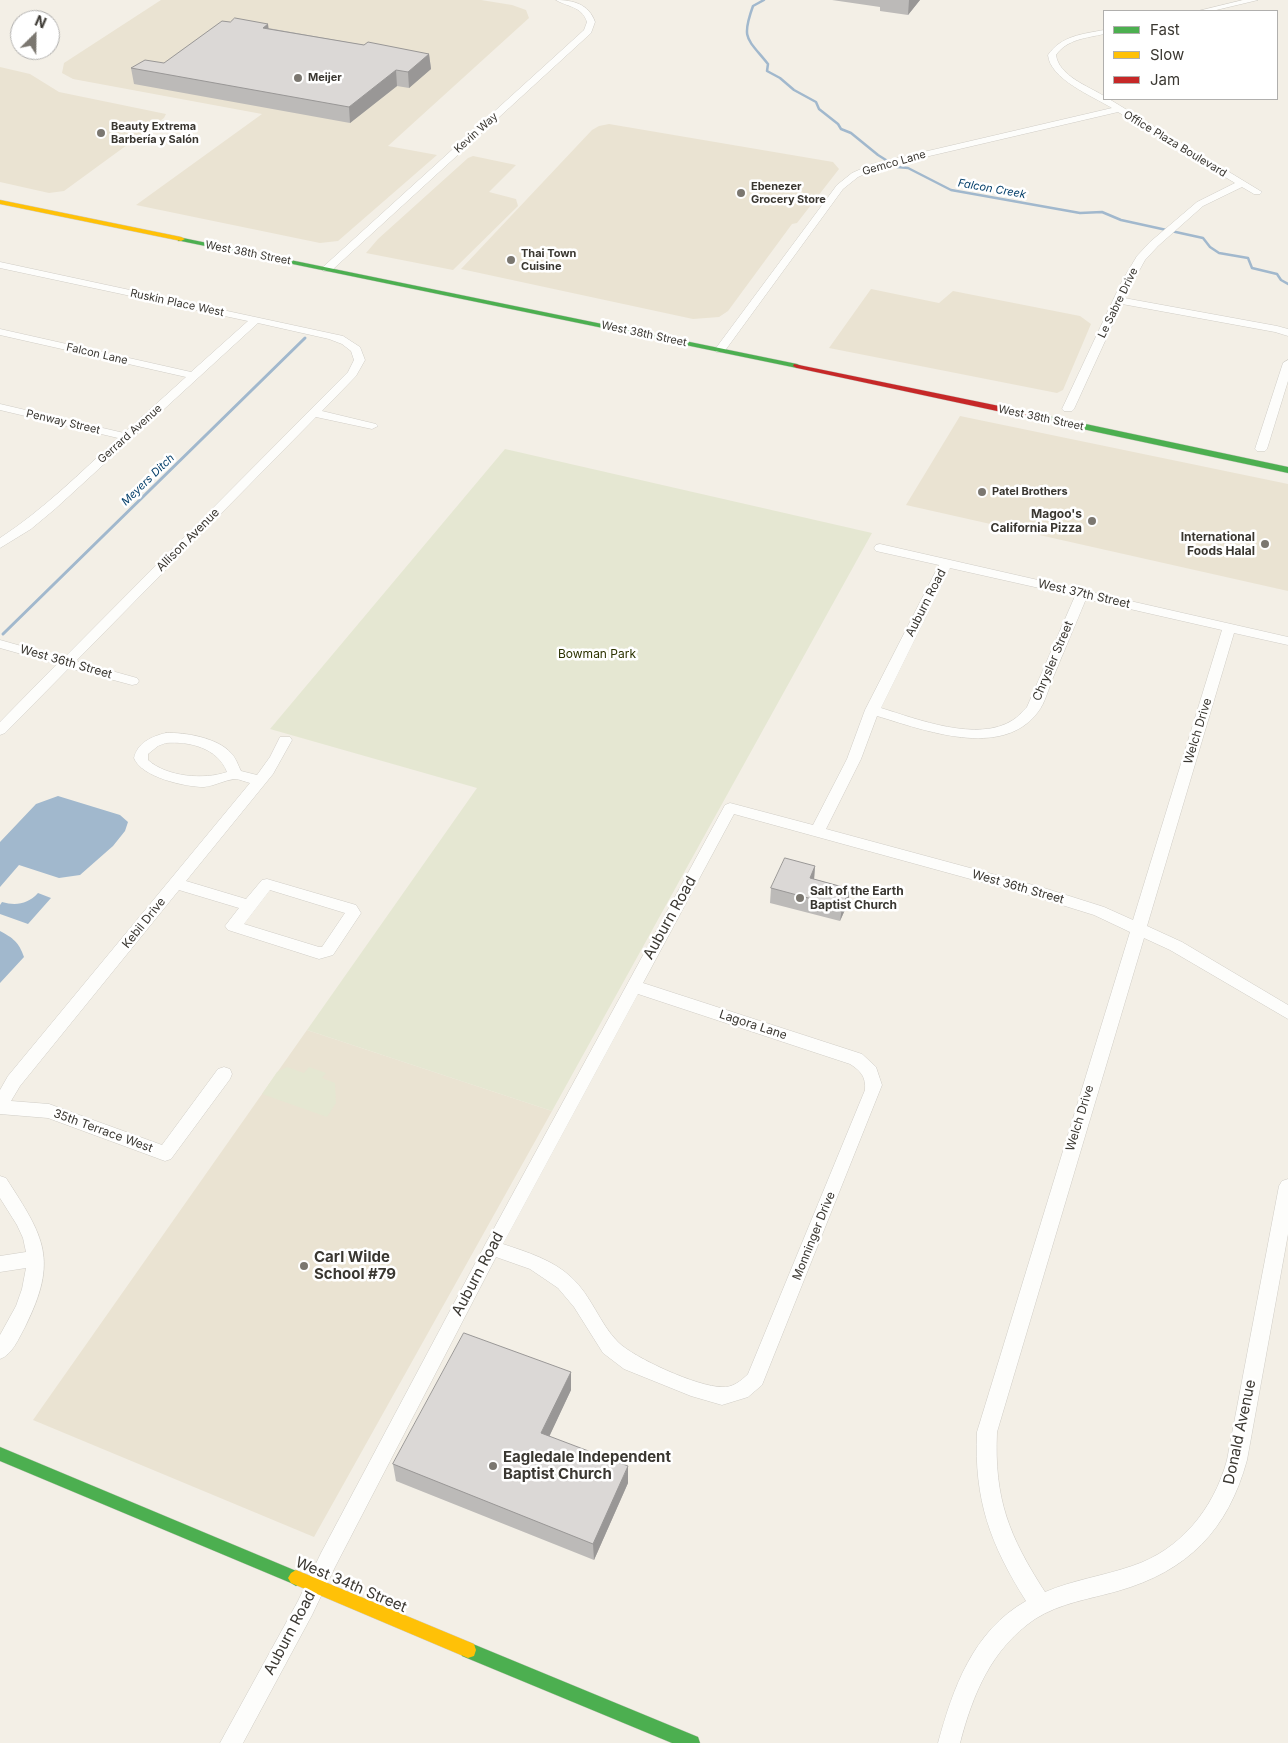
<!DOCTYPE html>
<meta charset="utf-8">
<style>
body{margin:0}
#map{position:relative;width:1288px;height:1743px;overflow:hidden;background:#f3efe6;font-family:Inter,sans-serif}
canvas{display:block}
.legend{position:absolute;left:1103px;top:10px;width:175px;height:90px;box-sizing:border-box;background:#fff;border:1px solid #b0afad;margin:0;padding:6px 9px;list-style:none;font-size:15px;color:#3a3731}
.legend li{display:flex;align-items:center;gap:10px;height:25px}
.legend b{width:25px;border:1px solid #b0afad}
.north{position:absolute;left:10px;top:10px;width:50px;height:50px;box-sizing:border-box;background:#fff;border:1px solid #b0afad;border-radius:50%;rotate:23deg;font-size:14px;font-weight:700;line-height:20px;text-align:center;color:#3a3731}
.north::after{content:'';display:block;margin:auto;width:18px;height:22px;background:#7b7770;clip-path:polygon(50% 0,100% 100%,50% 72%,0 100%)}
</style>
<div id="map">
<canvas width="1288" height="1743"></canvas>
<ul class="legend">
<li><b style="height:6px;background:#4caf50"></b>Fast</li>
<li><b style="height:6px;background:#ffc107"></b>Slow</li>
<li><b style="height:6px;background:#c62828"></b>Jam</li>
</ul>
<div class="north">N</div>
</div>
<script>
const g = document.querySelector('canvas').getContext('2d');
g.lineJoin = 'round';
function paint(path, color) { g.fillStyle = color; g.fill(path, 'evenodd'); }
function strokePath(path, color, width, dash) { g.strokeStyle = color; g.lineWidth = width; g.lineCap = dash ? 'butt' : 'round'; g.setLineDash(dash || []); g.stroke(path); }
function label(font, color, halo, rows, align = 'center') {
  g.font = font + ' Inter,sans-serif'; g.lineWidth = 5; g.setLineDash([]); g.textBaseline = 'middle'; g.strokeStyle = halo; g.fillStyle = color; for (const [text, x, y, turn = 0] of rows) {
    g.save(); g.translate(x, y); g.rotate((+turn || 0) * Math.PI / 180); g.textAlign = isNaN(turn) ? turn : align; if (halo) g.strokeText(text, 0, 0); g.fillText(text, 0, 0); g.restore();
  }
}
paint(new Path2D(`
 M 161,0 L 481,0 L 512,5 L 526,10 L 529,18 L 388,146 L 437,155 L 338,241 L 320,243 L 136,205 L 262,114 L 73,79 L 62,73 L 64,63 Z
 M 0,67 L 30,74 L 59,92 L 166,114 L 164,118 L 64,191 L 49,193 L 0,182 Z
 M 609,124 L 833,162 L 839,169 L 797,223 L 792,224 L 728,311 L 719,317 L 693,319 L 461,269 L 592,130 L 599,126 Z
 M 473,156 L 516,165 L 489,192 L 516,199 L 518,206 L 453,270 L 366,253 L 378,239 L 468,158 Z
 M 871,289 L 939,303 L 953,291 L 1080,316 L 1091,324 L 1063,390 L 1057,393 L 829,348 Z
 M 960,416 L 1288,484 L 1288,591 L 906,505 Z
 M 307,1030 L 552,1111 L 314,1537 L 33,1420 Z`), '#eae3d2');
paint(new Path2D(`
 M 505,449 L 872,533 L 552,1111 L 307,1030 L 477,788 L 270,729 Z
 M 287,1067 L 304,1073 L 309,1067 L 326,1073 L 322,1078 L 335,1083 L 336,1103 L 327,1117 L 262,1094 L 277,1072 Z`), '#e5e7d2');
paint(new Path2D(`
 M 58,796 L 120,815 L 128,822 L 125,831 L 113,846 L 80,875 L 59,878 L 19,865 L 0,887 L 0,842 L 36,804 Z
 M 38,893 L 51,898 L 28,924 L 0,914 L 0,905 L 2,902 C 16,906 28,904 38,893 Z
 M 0,931 C 13,938 19,942 24,957 L 0,983 Z`), '#a1b8cd');
strokePath(new Path2D(`
 M 764,0 L 753,6 C 741,39 747,38 768,64 L 767,71 L 780,78 L 794,90 L 816,102 L 819,109 L 838,124 L 841,129 L 851,133 L 878,155 L 897,167 L 908,168 L 951,190 L 1080,213 L 1102,212 L 1121,220 L 1203,238 L 1210,247 L 1219,253 L 1248,258 L 1252,268 L 1277,274 L 1281,280 L 1288,284`), '#a1b8cd', 2.5);
strokePath(new Path2D(`
 M 3,634 L 305,338`), '#a1b8cd', 3);
const street = new Path2D(`
 M 556,0 C 573,0 589,4 595,22 L 591,33 L 331,271 L 323,271 L 323,267 L 584,30 L 587,22 C 582,6 567,7 556,0 Z
 M 1243,0 L 1258,0 L 1212,11 L 1198,11 Z
 M 1104,30 L 1104,34 C 1087,38 1067,39 1056,55 C 1059,76 1088,86 1104,96 L 1104,99 L 1109,99 L 1262,192 L 1260,194 L 1254,194 L 1242,187 L 1203,206 L 1158,246 L 1145,260 L 1124,298 L 1277,326 L 1288,329 L 1288,336 L 1275,332 L 1122,304 L 1074,409 L 1072,411 L 1064,411 L 1062,409 L 1122,281 L 1137,256 L 1150,242 L 1197,202 L 1235,183 L 1118,112 L 878,168 L 858,177 L 843,189 L 724,352 L 716,352 L 715,350 L 716,348 L 837,185 L 852,173 L 872,164 L 1112,108 C 1092,96 1050,79 1048,55 C 1061,36 1082,34 1104,30 Z
 M 0,262 L 343,336 L 360,347 L 365,360 L 356,376 L 322,411 L 376,424 L 378,426 L 372,429 L 316,417 L 76,661 L 137,678 L 139,681 L 137,684 L 132,685 L 69,668 L 5,733 L 0,735 L 0,722 L 57,664 L 0,648 L 0,640 L 64,658 L 348,372 L 354,360 L 351,351 L 342,344 L 329,339 L 258,323 L 55,509 L 31,529 L 0,548 L 0,538 C 43,510 80,473 118,438 L 0,410 L 0,404 L 124,433 L 186,377 L 0,335 L 0,329 L 191,372 L 248,321 L 0,268 Z
 M 1288,360 L 1288,381 L 1267,449 L 1265,451 L 1257,451 L 1255,449 L 1283,363 Z
 M 880,544 L 1288,637 L 1288,645 L 1234,633 L 1147,926 L 1182,942 L 1288,1005 L 1288,1019 L 1170,950 L 1144,938 L 997,1432 C 994,1499 1009,1536 1045,1592 C 1073,1580 1103,1576 1132,1566 C 1181,1550 1214,1508 1227,1460 L 1279,1186 L 1282,1181 L 1288,1179 L 1288,1234 L 1247,1460 C 1228,1530 1188,1571 1118,1591 C 1090,1599 1060,1603 1035,1619 C 991,1649 973,1694 960,1743 L 938,1743 C 953,1688 973,1631 1026,1601 C 990,1544 974,1500 977,1432 L 1130,932 L 1094,915 L 1036,897 L 734,814 L 643,983 L 862,1054 L 876,1067 L 882,1085 L 762,1385 L 748,1397 L 722,1405 L 691,1396 L 624,1369 L 603,1353 L 574,1307 L 558,1288 L 530,1269 L 496,1257 L 335,1567 L 312,1615 L 243,1743 L 220,1743 L 298,1601 L 321,1553 L 486,1243 L 725,805 L 730,803 L 813,825 L 847,759 L 865,710 L 939,565 L 876,551 L 874,548 L 876,545 ZM 950,568 L 1075,596 L 1027,707 C 1023,711 1018,717 1013,720 C 978,743 917,719 881,708 ZM 1086,599 L 1222,630 L 1133,920 L 1104,907 L 1044,888 L 826,829 L 861,759 L 877,716 C 924,730 1002,760 1038,712 C 1045,703 1048,690 1052,680 C 1063,653 1075,626 1086,599 ZM 638,994 L 850,1064 C 861,1071 866,1077 865,1090 L 748,1374 C 741,1381 732,1388 722,1387 C 698,1387 634,1358 618,1342 C 599,1323 592,1296 571,1277 C 553,1260 527,1252 503,1244 Z
 M 166,733 C 185,732 218,738 231,753 C 236,758 238,765 241,771 L 257,775 L 270,757 L 280,737 L 290,737 L 292,740 L 273,774 L 186,881 L 246,899 L 262,880 L 267,879 L 356,905 L 361,913 L 333,955 L 319,959 L 228,930 L 225,926 L 239,908 L 179,890 L 20,1086 L 11,1101 L 49,1104 L 162,1145 L 218,1069 L 224,1067 L 230,1069 L 232,1074 L 230,1079 L 171,1159 L 165,1161 L 48,1118 L 0,1114 L 0,1090 L 8,1076 L 250,783 C 246,782 239,779 235,779 C 224,780 215,786 204,787 C 185,787 141,777 134,758 C 137,743 152,736 166,733 ZM 166,743 C 189,741 218,748 227,772 C 204,780 167,777 148,760 L 148,754 L 158,746 ZM 270,890 L 345,913 L 322,947 L 319,947 L 244,924 Z
 M 0,1176 L 6,1178 C 44,1237 59,1259 25,1327 C 19,1338 12,1355 0,1359 L 0,1335 L 16,1306 L 22,1289 L 26,1268 L 0,1272 L 0,1256 L 26,1252 L 23,1238 L 17,1225 L 0,1198 Z`);
const fast = new Path2D(`
 M 178,237 L 797,364 L 801,366 L 797,368 L 181,241 L 178,241 Z
 M 1048,416 L 1288,467 L 1288,473 L 1045,421 L 1045,417 Z
 M 0,1447 L 301,1573 L 304,1578 L 301,1583 L 296,1586 L 291,1583 L 0,1461 Z
 M 468,1642 L 698,1737 L 700,1743 L 672,1743 L 462,1656 L 460,1650 L 462,1644 Z`);
const slow = new Path2D(`
 M 0,200 L 181,237 L 185,239 L 181,241 L 0,204 Z
 M 296,1570 L 474,1644 L 476,1650 L 474,1656 L 468,1658 L 291,1583 L 288,1578 L 291,1573 Z`);
const jam = new Path2D(`
 M 794,364 L 1048,416 L 1052,419 L 1048,422 L 797,368 L 793,366 Z`);
strokePath(street, '#d0cdc6', 1);
strokePath(fast, '#d0cdc6', 1);
strokePath(slow, '#d0cdc6', 1);
strokePath(jam, '#d0cdc6', 1);
paint(street, '#fdfdfb');
paint(fast, '#4caf50');
paint(slow, '#ffc107');
paint(jam, '#c62828');
paint(new Path2D(`
 M 832,0 L 920,0 L 908,15 L 880,11 L 880,7 Z
 M 268,24 L 268,28 L 364,45 L 429,54 L 431,69 L 409,88 L 397,86 L 350,123 L 134,84 L 131,68 L 164,63 Z
 M 815,866 L 814,879 L 850,889 L 848,903 L 840,921 L 770,903 L 771,888 Z
 M 571,1372 L 571,1390 L 549,1436 L 628,1483 L 594,1560 L 396,1481 L 393,1464 Z`), '#bcbab8');
paint(new Path2D(`
 M 909,0 L 920,0 L 908,15 Z
 M 268,24 L 270,39 L 263,28 Z
 M 429,54 L 431,69 L 409,88 L 408,72 Z
 M 396,70 L 397,86 L 350,123 L 349,107 Z
 M 815,866 L 814,880 L 810,878 Z
 M 850,889 L 848,903 L 840,921 L 842,907 Z
 M 571,1372 L 571,1390 L 543,1450 L 541,1433 Z
 M 628,1466 L 628,1483 L 594,1560 L 593,1544 Z`), '#999796');
const building = new Path2D(`
 M 235,18 L 268,24 L 263,28 L 364,45 L 368,42 L 429,54 L 408,72 L 396,70 L 349,107 L 131,68 L 145,60 L 164,63 L 222,21 L 230,22 Z
 M 785,858 L 815,866 L 810,878 L 850,889 L 842,907 L 771,888 Z
 M 464,1333 L 571,1372 L 541,1433 L 628,1466 L 593,1544 L 393,1464 Z`);
paint(building, '#dbd8d6');
strokePath(building, '#999796', 1);
for (const [x, y, r, color] of [
 [298,78,5,"#7b7770"],
 [101,133,5,"#7b7770"],
 [741,193,5,"#7b7770"],
 [511,260,5,"#7b7770"],
 [982,492,5,"#7b7770"],
 [1092,521,5,"#7b7770"],
 [1265,544,5,"#7b7770"],
 [800,898,5,"#7b7770"],
 [304,1266,5,"#7b7770"],
 [493,1466,5,"#7b7770"]
]) { const dot = new Path2D(); dot.arc(x, y, r, 0, 2 * Math.PI); g.fillStyle = color; g.fill(dot); strokePath(dot, '#fff', 2); }
label('bold 11px', '#3a3731', '#fff', [
 ["Meijer",308,78],
 ["Beauty Extrema",111,127],
 ["Barbería y Salón",111,140],
 ["Ebenezer",751,187],
 ["Grocery Store",751,200],
 ["Thai Town",521,254],
 ["Cuisine",521,267],
 ["Patel Brothers",992,492]
], 'left');
label('11px', '#3a3731', '#fff', [
 ["Kevin Way",476,133,-42],
 ["Office Plaza Boulevard",1175,144,31],
 ["Gemco Lane",894,163,-16],
 ["West 38th Street",248,253,11],
 ["Ruskin Place West",177,303,12],
 ["Le Sabre Drive",1118,303,-64],
 ["West 38th Street",644,334,12],
 ["Falcon Lane",97,354,13],
 ["West 38th Street",1041,418,12],
 ["Penway Street",63,422,13],
 ["Gerrard Avenue",130,434,-42]
]);
label('italic 11px', '#043f6a', '#fff', [
 ["Falcon Creek",992,189,10],
 ["Meyers Ditch",148,480,-44]
]);
label('bold 12px', '#3a3731', '#fff', [
 ["Magoo's",1082,514],
 ["California Pizza",1082,528],
 ["International",1255,537],
 ["Foods Halal",1255,551],
 ["Salt of the Earth",810,891,"left"],
 ["Baptist Church",810,905,"left"]
], 'right');
label('12px', '#3a3731', '#fff', [
 ["Allison Avenue",188,540,-45],
 ["West 37th Street",1084,594,13],
 ["Auburn Road",926,603,-63],
 ["Chrysler Street",1053,661,-67],
 ["West 36th Street",66,662,16],
 ["Welch Drive",1198,731,-73],
 ["West 36th Street",1018,887,16],
 ["Kebil Drive",144,923,-51],
 ["Lagora Lane",753,1025,18],
 ["Welch Drive",1080,1118,-73],
 ["35th Terrace West",103,1131,20],
 ["Monninger Drive",814,1236,-68]
]);
label('12px', '#2c3300', '#fff', [
 ["Bowman Park",597,654]
]);
label('15px', '#3a3731', '#fff', [
 ["Auburn Road",670,918,-61],
 ["Auburn Road",478,1274,-62],
 ["Donald Avenue",1240,1432,-78],
 ["West 34th Street",351,1585,23],
 ["Auburn Road",290,1633,-62]
]);
label('bold 15px', '#3a3731', '#fff', [
 ["Carl Wilde",314,1257],
 ["School #79",314,1274],
 ["Eagledale Independent",503,1457],
 ["Baptist Church",503,1474]
], 'left');
</script>
